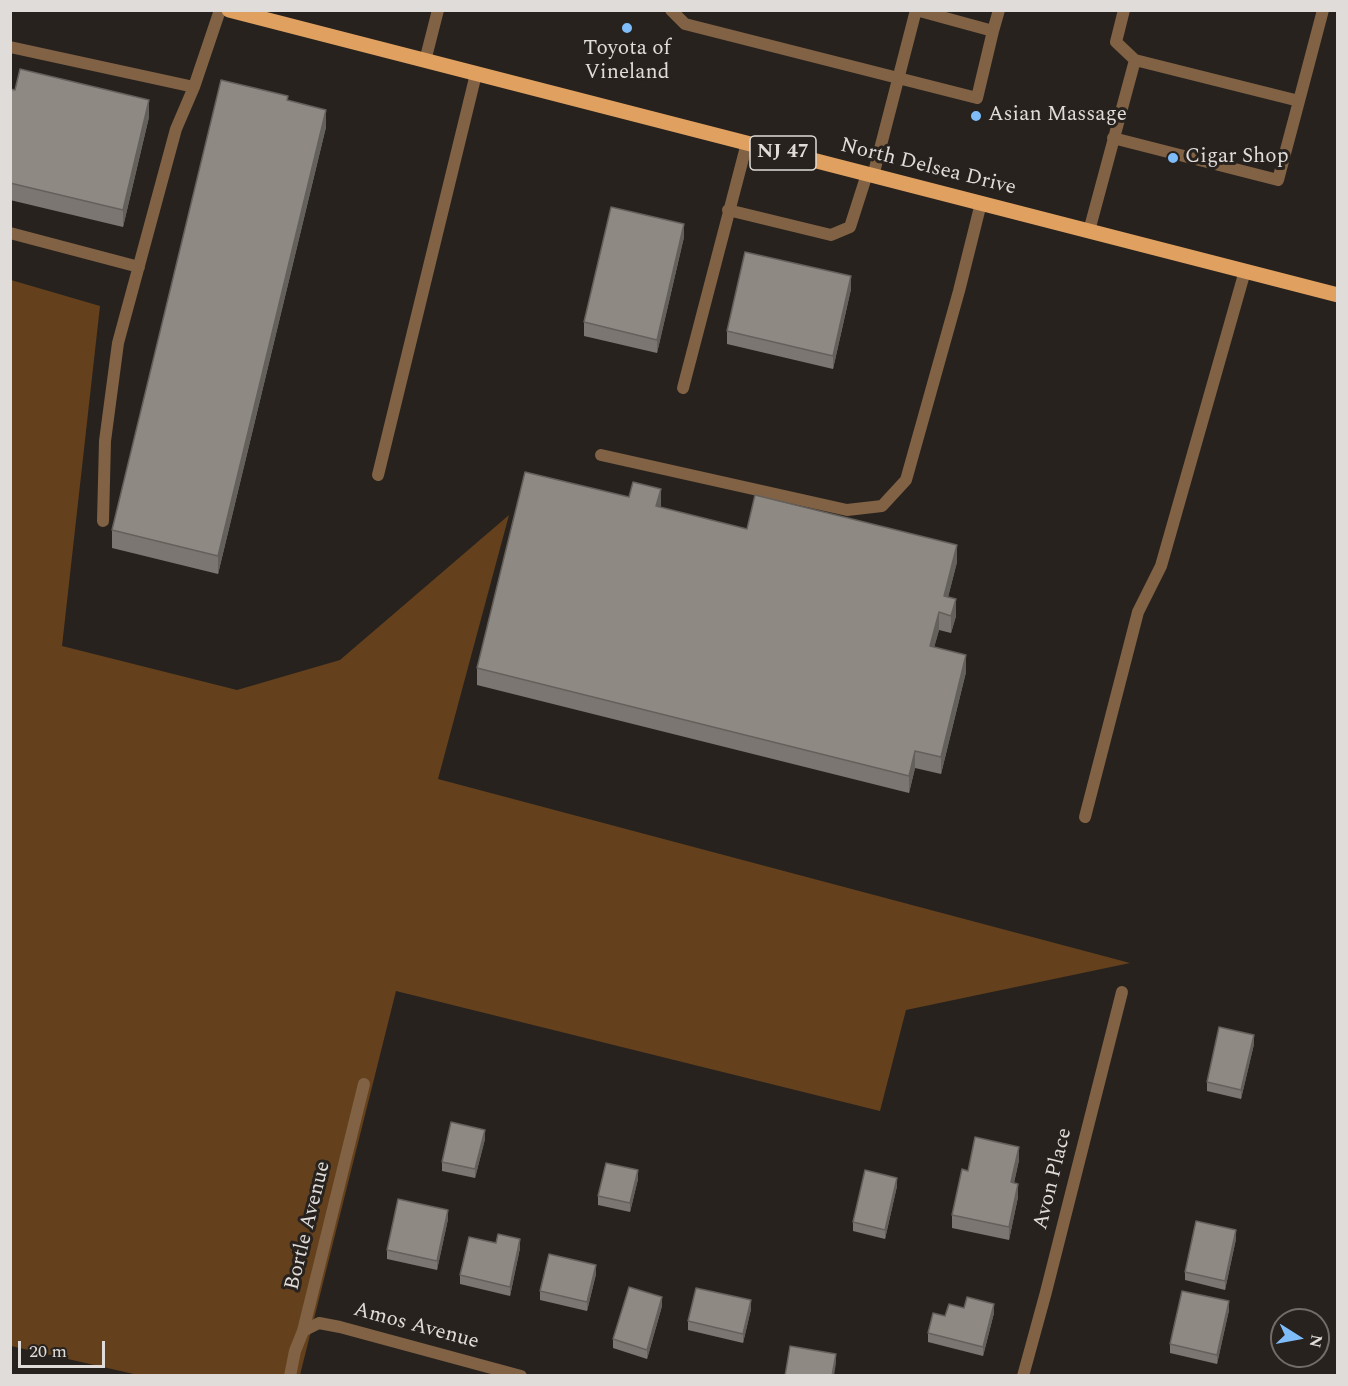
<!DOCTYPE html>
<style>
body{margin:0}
#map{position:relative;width:1348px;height:1386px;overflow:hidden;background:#27221e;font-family:Spectral,serif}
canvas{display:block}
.frame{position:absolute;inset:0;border:12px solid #e0dcd9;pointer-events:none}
.north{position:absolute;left:1270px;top:1308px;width:60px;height:60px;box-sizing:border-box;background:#27221e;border:2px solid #716c69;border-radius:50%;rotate:101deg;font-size:16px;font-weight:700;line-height:24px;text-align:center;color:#e0dcd9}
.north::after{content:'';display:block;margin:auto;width:21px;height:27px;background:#7ebdf9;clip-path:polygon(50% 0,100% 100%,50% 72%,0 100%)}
.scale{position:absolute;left:18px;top:1341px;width:87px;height:27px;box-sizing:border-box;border:3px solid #e0dcd9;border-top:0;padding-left:8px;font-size:18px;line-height:21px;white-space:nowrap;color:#e0dcd9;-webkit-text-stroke:4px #27221e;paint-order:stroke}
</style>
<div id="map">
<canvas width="1348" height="1386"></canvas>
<div class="frame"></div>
<div class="north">N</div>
<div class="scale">20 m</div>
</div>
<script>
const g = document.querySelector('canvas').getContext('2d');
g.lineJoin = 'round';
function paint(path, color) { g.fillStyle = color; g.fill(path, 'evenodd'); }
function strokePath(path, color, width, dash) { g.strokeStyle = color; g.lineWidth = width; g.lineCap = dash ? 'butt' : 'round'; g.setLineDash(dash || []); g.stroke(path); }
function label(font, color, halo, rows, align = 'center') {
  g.font = font + ' Spectral,serif'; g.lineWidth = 6; g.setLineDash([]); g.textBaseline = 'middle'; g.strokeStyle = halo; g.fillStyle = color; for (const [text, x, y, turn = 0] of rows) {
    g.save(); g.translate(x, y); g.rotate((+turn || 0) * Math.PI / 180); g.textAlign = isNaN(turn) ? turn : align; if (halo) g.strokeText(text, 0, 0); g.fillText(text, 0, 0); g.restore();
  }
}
paint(new Path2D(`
 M 11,280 L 100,306 L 62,646 L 237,690 L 340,660 L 509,515 L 438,779 L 1130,963 L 906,1010 L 880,1111 L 396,991 L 300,1375 L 138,1375 L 11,1346 Z`), '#64411c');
strokePath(new Path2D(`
 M 671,10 L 685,24 L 977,98 L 993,31
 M 916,10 L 993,31 L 999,10
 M 1124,10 L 1116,42 L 1135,60
 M 10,47 L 194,87
 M 425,61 L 438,10
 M 1113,138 L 1278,180 L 1299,101
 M 873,176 L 916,10
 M 728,210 L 831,235 L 850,227 L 867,174
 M 1089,231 L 1135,60 L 1299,101 L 1323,10
 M 10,233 L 139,267
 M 683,388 L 747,143
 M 601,455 L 847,510 L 882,506 L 906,480 L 959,291 L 981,203
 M 378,475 L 476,74
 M 103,521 L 105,441 L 118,343 L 176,129 L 194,87 L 220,10
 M 1085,817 L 1138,612 L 1161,566 L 1245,271`), '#816244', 12);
strokePath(new Path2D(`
 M 303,1331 L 319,1323 L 340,1327 L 521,1376
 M 290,1376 L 295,1351 L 303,1331 L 364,1084
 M 1023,1376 L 1046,1292 L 1122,992`), '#816244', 12);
strokePath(new Path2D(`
 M 229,10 L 1338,295`), '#e0a05f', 15);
paint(new Path2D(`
 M 10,89 L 149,117 L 123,227 L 10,200 Z
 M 288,100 L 326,127 L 218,574 L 112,548 L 112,530 Z
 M 684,237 L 657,353 L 584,336 L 584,322 Z
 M 851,289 L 833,369 L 727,344 L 727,331 Z
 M 660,507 L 747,529 L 957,562 L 948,597 L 956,616 L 951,633 L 939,630 L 934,647 L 966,672 L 941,774 L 915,768 L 909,793 L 477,685 L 477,668 Z
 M 1254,1044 L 1241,1099 L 1207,1091 L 1207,1082 Z
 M 485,1139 L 475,1178 L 442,1171 L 442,1162 Z
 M 1019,1160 L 1014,1183 L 1018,1197 L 1009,1240 L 952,1228 L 952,1215 L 968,1171 Z
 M 638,1179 L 630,1212 L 598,1205 L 598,1196 Z
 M 897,1186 L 885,1239 L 853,1231 L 853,1222 Z
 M 448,1219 L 437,1270 L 387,1259 L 387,1250 Z
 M 1236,1239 L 1225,1290 L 1185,1280 L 1185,1272 Z
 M 496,1243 L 520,1248 L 510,1296 L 460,1284 L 460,1275 Z
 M 596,1274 L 587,1311 L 540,1300 L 540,1291 Z
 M 662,1306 L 647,1359 L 613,1348 L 613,1339 Z
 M 964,1308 L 994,1313 L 983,1356 L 928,1342 L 928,1333 L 945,1316 Z
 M 751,1309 L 743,1343 L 688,1330 L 688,1321 Z
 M 1229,1310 L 1217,1364 L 1170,1353 L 1170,1344 Z`), '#7b7672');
paint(new Path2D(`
 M 149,100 L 149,117 L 123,227 L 123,210 Z
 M 326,110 L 326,127 L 218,574 L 218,556 Z
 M 684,224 L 684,237 L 657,353 L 657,340 Z
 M 851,276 L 851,289 L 833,369 L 833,356 Z
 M 661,489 L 661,506 L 656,524 L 656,506 Z
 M 957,545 L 957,562 L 944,613 L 944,596 Z
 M 956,599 L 956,616 L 951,633 L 951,616 Z
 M 939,612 L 939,630 L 930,663 L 930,646 Z
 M 966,655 L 966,672 L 941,774 L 941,757 Z
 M 915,751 L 915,768 L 909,793 L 909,776 Z
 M 1254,1035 L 1254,1044 L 1241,1099 L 1241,1090 Z
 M 485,1130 L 485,1139 L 475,1178 L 475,1169 Z
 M 1019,1147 L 1019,1160 L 1011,1196 L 1011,1182 Z
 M 638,1170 L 638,1179 L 630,1212 L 630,1203 Z
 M 897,1178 L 897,1186 L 885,1239 L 885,1230 Z
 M 1018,1184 L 1018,1197 L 1009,1240 L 1009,1227 Z
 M 448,1210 L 448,1219 L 437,1270 L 437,1261 Z
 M 1236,1230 L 1236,1239 L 1225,1290 L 1225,1281 Z
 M 520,1239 L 520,1248 L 510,1296 L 510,1287 Z
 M 596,1265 L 596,1274 L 587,1311 L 587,1302 Z
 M 662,1297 L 662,1306 L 647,1359 L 647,1350 Z
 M 751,1300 L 751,1309 L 743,1343 L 743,1334 Z
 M 1229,1301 L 1229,1310 L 1217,1364 L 1217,1355 Z
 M 994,1304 L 994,1313 L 983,1356 L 983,1347 Z
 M 836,1354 L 836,1363 L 834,1376 L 832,1376 Z`), '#64605c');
const building = new Path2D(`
 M 20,69 L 149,100 L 123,210 L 10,183 L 10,89 L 15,90 Z
 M 221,80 L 288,96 L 287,100 L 326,110 L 218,556 L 112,530 Z
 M 611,207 L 684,224 L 657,340 L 584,322 Z
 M 745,252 L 851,276 L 833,356 L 727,331 Z
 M 525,472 L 629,497 L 633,482 L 661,489 L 656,506 L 747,529 L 755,495 L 957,545 L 944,596 L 956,599 L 951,616 L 939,612 L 930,646 L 966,655 L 941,757 L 915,751 L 909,776 L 477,668 Z
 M 1219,1027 L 1254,1035 L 1241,1090 L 1207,1082 Z
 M 451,1122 L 485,1130 L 475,1169 L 442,1162 Z
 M 975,1137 L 1019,1147 L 1011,1182 L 1018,1184 L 1009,1227 L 952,1215 L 962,1169 L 968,1171 Z
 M 606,1163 L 638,1170 L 630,1203 L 598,1196 Z
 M 865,1170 L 897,1178 L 885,1230 L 853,1222 Z
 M 398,1199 L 448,1210 L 437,1261 L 387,1250 Z
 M 1196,1221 L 1236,1230 L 1225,1281 L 1185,1272 Z
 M 498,1234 L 520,1239 L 510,1287 L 460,1275 L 469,1237 L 496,1243 Z
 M 549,1254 L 596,1265 L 587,1302 L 540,1291 Z
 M 629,1287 L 662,1297 L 647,1350 L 613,1339 Z
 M 696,1288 L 751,1300 L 743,1334 L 688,1321 Z
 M 1182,1291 L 1229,1301 L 1217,1355 L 1170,1344 Z
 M 967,1297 L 994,1304 L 983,1347 L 928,1333 L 933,1313 L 945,1316 L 949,1304 L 964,1308 Z
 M 790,1346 L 836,1354 L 832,1376 L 785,1376 Z`);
paint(building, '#8f8984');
strokePath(building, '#64605c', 1.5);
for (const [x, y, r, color] of [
 [627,28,6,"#7ebdf9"],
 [976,116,6,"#7ebdf9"],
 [1173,158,6,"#7ebdf9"]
]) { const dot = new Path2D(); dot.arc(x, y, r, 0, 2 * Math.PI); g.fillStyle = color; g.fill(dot); strokePath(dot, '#27221e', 2); }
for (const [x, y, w] of [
 [783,153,66]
]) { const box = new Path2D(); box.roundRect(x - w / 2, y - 17, w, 34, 4.5); g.fillStyle = '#27221e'; g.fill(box); strokePath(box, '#e0dcd9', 1.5); }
label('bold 20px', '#e0dcd9', null, [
 ["NJ 47",783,153]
]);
label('21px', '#e0dcd9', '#27221e', [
 ["Toyota of",627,50,"center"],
 ["Vineland",627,74,"center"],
 ["Asian Massage",988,116],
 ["Cigar Shop",1185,158]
], 'left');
label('21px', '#e0dcd9', '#27221e', [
 ["North Delsea Drive",928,168,14],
 ["Avon Place",1054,1179,-76],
 ["Bortle Avenue",309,1226,-76],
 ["Amos Avenue",416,1327,15]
]);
</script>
